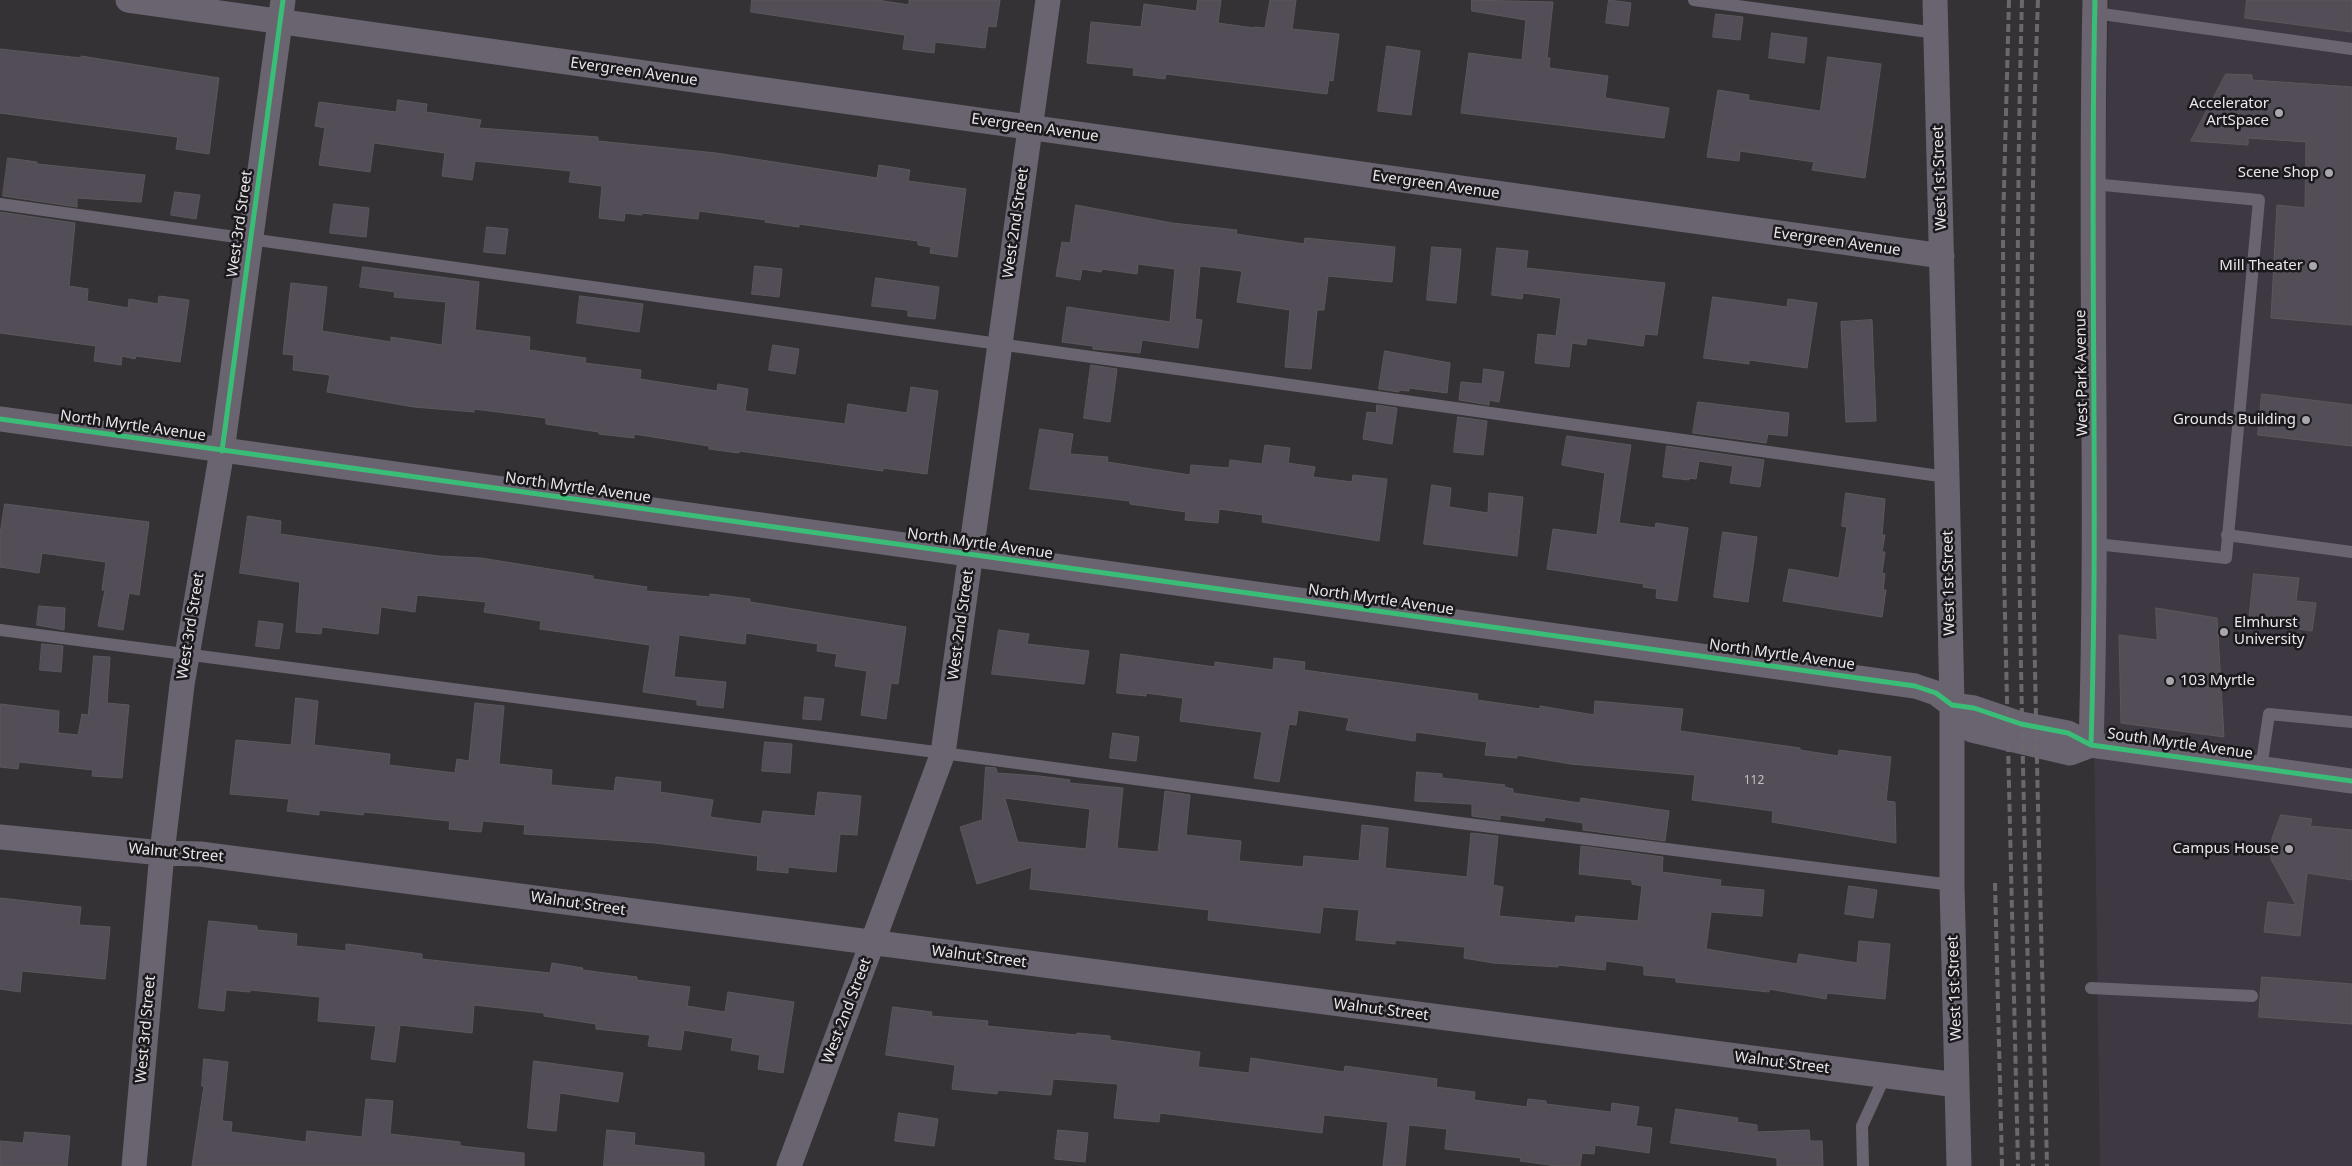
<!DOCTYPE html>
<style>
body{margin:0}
canvas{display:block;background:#343235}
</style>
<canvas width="2352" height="1166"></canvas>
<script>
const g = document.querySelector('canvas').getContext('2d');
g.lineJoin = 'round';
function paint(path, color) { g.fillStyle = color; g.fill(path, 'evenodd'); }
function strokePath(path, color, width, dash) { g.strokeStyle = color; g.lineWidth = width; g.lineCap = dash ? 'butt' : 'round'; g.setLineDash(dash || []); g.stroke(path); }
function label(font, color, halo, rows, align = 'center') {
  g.font = font + ' "Noto Sans",sans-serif'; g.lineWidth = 5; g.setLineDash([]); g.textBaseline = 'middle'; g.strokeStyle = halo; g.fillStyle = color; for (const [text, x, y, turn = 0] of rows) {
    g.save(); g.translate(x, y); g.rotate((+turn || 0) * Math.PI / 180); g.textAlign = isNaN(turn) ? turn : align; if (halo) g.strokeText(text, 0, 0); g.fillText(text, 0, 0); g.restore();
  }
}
paint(new Path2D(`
 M 2109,0 L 2352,0 L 2352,1166 L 2100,1166 L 2094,737 Z`), '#3e3842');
const building = new Path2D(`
 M 752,0 L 877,0 L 909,5 L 909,0 L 1000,0 L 996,27 L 988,26 L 985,48 L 935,42 L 934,53 L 903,49 L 905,35 L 751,12 Z
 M 1198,0 L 1221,0 L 1218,23 L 1254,28 L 1254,27 L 1265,28 L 1270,0 L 1296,0 L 1292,29 L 1339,34 L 1333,81 L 1329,80 L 1327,94 L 1166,74 L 1165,79 L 1133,75 L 1134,68 L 1087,63 L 1091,22 L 1141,27 L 1144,4 L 1196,11 Z
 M 1472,0 L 1553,2 L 1547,58 L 1550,58 L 1549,68 L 1608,76 L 1605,98 L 1669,108 L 1664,138 L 1461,113 L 1469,53 L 1522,60 L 1526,20 L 1472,11 Z
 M 1609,0 L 1631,3 L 1628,26 L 1606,23 Z
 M 2247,0 L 2352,0 L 2352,32 L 2245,18 Z
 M 1716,14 L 1743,17 L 1740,40 L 1713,37 Z
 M 1772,33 L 1807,38 L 1804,63 L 1769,58 Z
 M 1387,46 L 1420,51 L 1411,115 L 1378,111 Z
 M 0,49 L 81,58 L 81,56 L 219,78 L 209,154 L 176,149 L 178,137 L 0,113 Z
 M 1828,57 L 1881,64 L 1865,178 L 1812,170 L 1814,162 L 1740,151 L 1739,161 L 1707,157 L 1718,90 L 1749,95 L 1748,100 L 1820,111 Z
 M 2226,74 L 2252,75 L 2252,80 L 2352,87 L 2352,325 L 2271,318 L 2277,205 L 2305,208 L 2306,142 L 2248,138 L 2248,145 L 2191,141 Z
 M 398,100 L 427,104 L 426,112 L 481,120 L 479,128 L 598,137 L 598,141 L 716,153 L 877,178 L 879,165 L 910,170 L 908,181 L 966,189 L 957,257 L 930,253 L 931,247 L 918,245 L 918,241 L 799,224 L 799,227 L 765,222 L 766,220 L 699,211 L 698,219 L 642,213 L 642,215 L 625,213 L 624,221 L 599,218 L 602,186 L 569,182 L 571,171 L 475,161 L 472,180 L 442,176 L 445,153 L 374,143 L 370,172 L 319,165 L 325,128 L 315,126 L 319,102 L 396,112 Z
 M 8,158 L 37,162 L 37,164 L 145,175 L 141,202 L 77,198 L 77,207 L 3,196 Z
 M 175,192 L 200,195 L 196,219 L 171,215 Z
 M 334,204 L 369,208 L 366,237 L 330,233 Z
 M 1076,205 L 1172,223 L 1237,230 L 1236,234 L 1304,244 L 1305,238 L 1395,247 L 1392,282 L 1328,276 L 1324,310 L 1317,310 L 1311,369 L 1285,367 L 1290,310 L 1237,302 L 1242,271 L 1200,266 L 1195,319 L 1202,320 L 1198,348 L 1142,340 L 1140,353 L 1093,349 L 1093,346 L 1062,342 L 1067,307 L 1170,322 L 1175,269 L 1138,264 L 1137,274 L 1102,269 L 1101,272 L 1082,269 L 1080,280 L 1056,276 L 1062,242 L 1070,243 Z
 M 0,212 L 75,223 L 69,286 L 88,289 L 87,301 L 128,308 L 129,299 L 158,304 L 159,296 L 189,300 L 180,362 L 136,356 L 135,359 L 122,356 L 121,365 L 94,361 L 96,346 L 0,333 Z
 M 487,227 L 508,229 L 505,254 L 484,252 Z
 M 1432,247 L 1461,249 L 1456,303 L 1427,300 Z
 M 1497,248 L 1528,251 L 1526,268 L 1665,283 L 1657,335 L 1645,334 L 1643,346 L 1587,338 L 1586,345 L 1572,343 L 1569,367 L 1535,363 L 1538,334 L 1556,336 L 1561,298 L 1523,293 L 1522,299 L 1492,295 Z
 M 755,266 L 782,269 L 779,297 L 752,294 Z
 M 363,267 L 479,282 L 475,330 L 530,337 L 529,350 L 586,358 L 585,363 L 641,370 L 640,379 L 717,391 L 718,384 L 748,389 L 745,411 L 845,424 L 848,404 L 907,413 L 911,387 L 938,391 L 927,474 L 883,468 L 883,471 L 739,451 L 739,453 L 709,449 L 709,446 L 634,434 L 634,438 L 599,434 L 599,432 L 546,424 L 546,418 L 474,409 L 474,412 L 414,407 L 327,392 L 330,375 L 293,370 L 294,355 L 283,354 L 291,283 L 327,287 L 322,331 L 391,342 L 391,337 L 442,345 L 446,302 L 394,297 L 395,292 L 360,287 Z
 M 876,278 L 939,287 L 935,319 L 908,316 L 908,310 L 872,306 Z
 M 580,296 L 643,304 L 639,332 L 577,323 Z
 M 1713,297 L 1787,307 L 1788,299 L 1817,303 L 1807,368 L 1749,360 L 1749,364 L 1704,358 Z
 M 1872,320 L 1876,421 L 1846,422 L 1841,322 Z
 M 773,345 L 799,349 L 795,374 L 769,370 Z
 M 1385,351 L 1450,363 L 1447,393 L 1409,388 L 1409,391 L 1399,390 L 1399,392 L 1379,389 Z
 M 1091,365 L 1117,369 L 1110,422 L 1084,418 Z
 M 1484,369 L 1504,372 L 1499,402 L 1489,400 L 1489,405 L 1459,400 L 1461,382 L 1482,384 Z
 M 2262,394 L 2352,405 L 2352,446 L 2258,435 Z
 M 1698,402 L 1789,413 L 1787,436 L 1768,434 L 1766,443 L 1693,433 Z
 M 1377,405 L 1397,408 L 1392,444 L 1363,439 L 1367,412 L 1376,413 Z
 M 1458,417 L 1487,421 L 1483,455 L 1454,452 Z
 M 1040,429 L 1073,434 L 1070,454 L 1108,457 L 1107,462 L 1190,475 L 1191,465 L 1229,468 L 1230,460 L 1262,464 L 1265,445 L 1290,448 L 1288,463 L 1315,467 L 1313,477 L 1352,482 L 1353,475 L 1387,479 L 1379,541 L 1262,522 L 1263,515 L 1219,509 L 1218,523 L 1185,520 L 1186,512 L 1130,504 L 1130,501 L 1030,489 Z
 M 1567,436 L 1631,445 L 1619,523 L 1655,528 L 1656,523 L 1688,528 L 1677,601 L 1656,598 L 1657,589 L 1643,587 L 1644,584 L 1547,569 L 1553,529 L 1597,535 L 1605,473 L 1562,465 Z
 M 1667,446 L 1764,460 L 1760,487 L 1730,483 L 1733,466 L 1699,461 L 1696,479 L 1689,478 L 1689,480 L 1663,477 Z
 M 1432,485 L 1451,488 L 1449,507 L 1488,513 L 1489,493 L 1523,497 L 1517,556 L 1424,544 Z
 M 1846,493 L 1885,499 L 1882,535 L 1885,535 L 1882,552 L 1885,552 L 1882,573 L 1885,574 L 1883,590 L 1886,590 L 1882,617 L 1783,601 L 1789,569 L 1839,578 L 1847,527 L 1842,526 Z
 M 5,504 L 149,522 L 139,595 L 129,593 L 123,630 L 98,626 L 105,590 L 102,590 L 106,562 L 42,553 L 39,573 L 0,567 L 0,535 Z
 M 248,516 L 281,521 L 280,534 L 438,556 L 481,558 L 593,576 L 593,579 L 647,587 L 646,591 L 710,597 L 710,594 L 750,599 L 750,602 L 906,627 L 898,684 L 891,683 L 886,719 L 861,715 L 867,671 L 835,666 L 837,654 L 817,651 L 818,644 L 746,633 L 745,644 L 679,635 L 674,677 L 726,682 L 723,708 L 697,705 L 697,700 L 643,692 L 650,645 L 540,629 L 541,621 L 484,612 L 486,602 L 417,595 L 415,612 L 381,607 L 378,634 L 322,627 L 321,634 L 296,632 L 300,582 L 240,573 Z
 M 1723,532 L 1757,537 L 1748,602 L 1714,597 Z
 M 2254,574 L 2299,578 L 2296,601 L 2316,603 L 2312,631 L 2249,622 Z
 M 39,606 L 65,608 L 64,630 L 37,625 Z
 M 2156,608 L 2217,618 L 2224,737 L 2121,723 L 2119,635 L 2157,640 Z
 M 259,621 L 283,624 L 279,649 L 256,646 Z
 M 999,630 L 1029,634 L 1027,644 L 1089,651 L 1084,684 L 992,674 Z
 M 42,644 L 63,646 L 61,672 L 40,670 Z
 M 1121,654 L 1215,667 L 1215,662 L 1273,670 L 1274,658 L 1305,662 L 1304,670 L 1478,694 L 1477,700 L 1540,709 L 1540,706 L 1594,715 L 1595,701 L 1683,709 L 1680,731 L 1800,748 L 1800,750 L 1838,756 L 1839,750 L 1891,757 L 1886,801 L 1895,802 L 1896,843 L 1772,822 L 1773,811 L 1692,800 L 1695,775 L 1571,764 L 1517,755 L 1517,758 L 1485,755 L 1487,742 L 1416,732 L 1415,741 L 1346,730 L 1349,718 L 1298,710 L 1296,725 L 1289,724 L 1279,782 L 1254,778 L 1262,732 L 1180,721 L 1183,698 L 1146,693 L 1146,696 L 1117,693 Z
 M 94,656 L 110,657 L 107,703 L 129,705 L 122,778 L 92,776 L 93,770 L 19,762 L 18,769 L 0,767 L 0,704 L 59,711 L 58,733 L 78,735 L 82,714 L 88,715 Z
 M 805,697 L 824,699 L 821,720 L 803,719 Z
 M 296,698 L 318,701 L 314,745 L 390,754 L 389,765 L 455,773 L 457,759 L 469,761 L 475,703 L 504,706 L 499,764 L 552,770 L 551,785 L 614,791 L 616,777 L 661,782 L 660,792 L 713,800 L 710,817 L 761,824 L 763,811 L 815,816 L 818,792 L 861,796 L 857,835 L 840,834 L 836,872 L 788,867 L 788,873 L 757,870 L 758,856 L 655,843 L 524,834 L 525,825 L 483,821 L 481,832 L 449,829 L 450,821 L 364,812 L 363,815 L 319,810 L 319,815 L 287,811 L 289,799 L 230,794 L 236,740 L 291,745 Z
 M 1113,733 L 1139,737 L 1136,761 L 1110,758 Z
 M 765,742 L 792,744 L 790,773 L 762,771 Z
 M 986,767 L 996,768 L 997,773 L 1039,776 L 1070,780 L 1069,783 L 1123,788 L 1117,848 L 1158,852 L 1165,791 L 1190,795 L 1186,835 L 1241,841 L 1239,861 L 1303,867 L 1304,856 L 1359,861 L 1362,825 L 1388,828 L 1385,868 L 1467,877 L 1471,833 L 1498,836 L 1493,885 L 1503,887 L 1499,916 L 1575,923 L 1576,916 L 1638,921 L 1642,886 L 1632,884 L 1632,880 L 1579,874 L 1581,846 L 1663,857 L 1662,872 L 1721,880 L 1720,886 L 1764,890 L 1762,916 L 1711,912 L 1706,949 L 1797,964 L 1799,954 L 1857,963 L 1859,941 L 1890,944 L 1885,999 L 1827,993 L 1826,999 L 1769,989 L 1769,992 L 1676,982 L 1676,978 L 1644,975 L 1644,966 L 1606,961 L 1605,970 L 1558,965 L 1558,967 L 1493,963 L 1464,958 L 1465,947 L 1395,940 L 1395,944 L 1356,940 L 1359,910 L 1323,907 L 1320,933 L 1208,920 L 1209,910 L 1030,889 L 1032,867 L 977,884 L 960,827 L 982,820 ZM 1005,798 L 1090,809 L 1086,849 L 1018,842 Z
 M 1417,772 L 1442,774 L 1442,778 L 1505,785 L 1504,787 L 1513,789 L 1513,793 L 1580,803 L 1581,798 L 1669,811 L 1665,841 L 1583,830 L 1583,823 L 1545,817 L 1544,821 L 1500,815 L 1500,820 L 1472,816 L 1472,804 L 1415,801 Z
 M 2281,815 L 2312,819 L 2310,826 L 2352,830 L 2352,880 L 2307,873 L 2300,936 L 2264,932 L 2268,902 L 2296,905 L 2271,859 L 2272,839 Z
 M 1849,886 L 1877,890 L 1873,918 L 1845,914 Z
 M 0,898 L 81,907 L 79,925 L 110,927 L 105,979 L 22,971 L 20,992 L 0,989 Z
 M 209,921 L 257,926 L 257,930 L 297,934 L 296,946 L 346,951 L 346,944 L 362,946 L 422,954 L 422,959 L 550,973 L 552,963 L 583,968 L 582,970 L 637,977 L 637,980 L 690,987 L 687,1006 L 725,1012 L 728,992 L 794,1002 L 783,1073 L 758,1069 L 760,1055 L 731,1050 L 733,1038 L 684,1030 L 681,1050 L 648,1046 L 650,1035 L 596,1029 L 596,1024 L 544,1016 L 544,1013 L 474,1005 L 472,1033 L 400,1025 L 395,1062 L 371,1059 L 376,1026 L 318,1021 L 320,997 L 250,990 L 250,992 L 226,990 L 224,1011 L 199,1008 Z
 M 2262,977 L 2352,984 L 2352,1024 L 2259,1017 Z
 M 893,1007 L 932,1012 L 931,1016 L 988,1021 L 987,1026 L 1076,1035 L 1077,1033 L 1110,1036 L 1110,1040 L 1200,1052 L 1198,1067 L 1249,1073 L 1251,1058 L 1344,1072 L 1345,1066 L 1437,1079 L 1436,1087 L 1475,1092 L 1474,1100 L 1527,1107 L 1528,1099 L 1546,1101 L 1546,1104 L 1611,1112 L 1612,1103 L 1639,1107 L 1636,1126 L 1652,1128 L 1649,1153 L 1595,1145 L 1594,1154 L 1582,1153 L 1580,1166 L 1557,1166 L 1520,1161 L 1521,1158 L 1445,1149 L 1447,1129 L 1409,1125 L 1405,1166 L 1383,1166 L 1388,1122 L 1324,1115 L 1322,1133 L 1160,1113 L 1159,1122 L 1114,1118 L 1118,1084 L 1053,1079 L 1051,1095 L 998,1090 L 997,1094 L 952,1089 L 955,1065 L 886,1055 Z
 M 204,1059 L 228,1062 L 222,1121 L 232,1122 L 231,1132 L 306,1142 L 307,1131 L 362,1137 L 366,1099 L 393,1101 L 390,1134 L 460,1142 L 460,1146 L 524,1153 L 524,1166 L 192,1166 L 204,1086 L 202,1086 Z
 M 534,1061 L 623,1073 L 618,1102 L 560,1093 L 556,1131 L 528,1128 Z
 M 1676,1109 L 1738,1118 L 1737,1122 L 1757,1125 L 1757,1132 L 1809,1130 L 1810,1141 L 1822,1141 L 1823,1166 L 1777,1166 L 1777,1158 L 1671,1143 Z
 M 899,1113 L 938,1119 L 934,1146 L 895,1141 Z
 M 607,1130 L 635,1133 L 634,1145 L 704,1153 L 704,1166 L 604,1166 Z
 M 1058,1130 L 1088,1133 L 1085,1162 L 1055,1159 Z
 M 25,1132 L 70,1136 L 67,1166 L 0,1166 L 0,1141 L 23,1143 Z`);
paint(building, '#534d57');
strokePath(building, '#5a585b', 1);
strokePath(new Path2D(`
 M 1694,0 L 1936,33
 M 2095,13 L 2352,49
 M 2093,184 L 2259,200 L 2226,558 L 2096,544
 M 0,204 L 1947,477
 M 2227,535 L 2352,552
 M 0,630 L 943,753 L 1452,822 L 1952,885
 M 2261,768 L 2269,714 L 2352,722
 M 2091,988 L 2252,996
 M 1863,1166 L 1862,1126 L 1885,1076`), '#6a6470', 12);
strokePath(new Path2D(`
 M 128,0 L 1942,256
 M 1935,0 L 1947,477 L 1952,705 L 1952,885 L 1959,1166
 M 0,419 L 1915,686 L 1936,693 L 1952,705 L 1972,730 L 2070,753 L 2091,745
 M 1952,705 L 1974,708 L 2021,724 L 2068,733 L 2091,745 L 2352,781
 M 2091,745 C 2099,497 2089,248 2095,0
 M 0,837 L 162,853 L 200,854 L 1957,1085
 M 134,1166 L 162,853 L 182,685 L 222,451 L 283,0
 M 789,1166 L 943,753 L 1048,0`), '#6a6470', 25);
strokePath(new Path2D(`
 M 2009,0 L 2003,226 L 2004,573 L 2018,1166
 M 2022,0 C 2011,389 2023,777 2033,1166
 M 2038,0 C 2023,389 2038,777 2047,1166
 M 1995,883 L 2002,1166`), '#6b676d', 4, [8, 4]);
strokePath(new Path2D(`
 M 0,419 L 1915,686 L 1936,693 L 1952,705 L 1974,708 L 2021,724 L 2068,733 L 2091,745 L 2352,781
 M 222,451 L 283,0
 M 2091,745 C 2099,497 2089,248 2095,0`), '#3abd76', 5);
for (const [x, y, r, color] of [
 [2279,113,5,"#a9a7ab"],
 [2329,173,5,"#a9a7ab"],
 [2313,266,5,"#a9a7ab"],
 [2306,420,5,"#a9a7ab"],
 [2224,632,5,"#a9a7ab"],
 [2170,681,5,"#a9a7ab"],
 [2289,849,5,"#a9a7ab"]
]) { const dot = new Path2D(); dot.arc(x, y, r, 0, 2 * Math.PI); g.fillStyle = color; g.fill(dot); strokePath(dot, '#1b191c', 2); }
label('12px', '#c3c0c5', null, [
 ["112",1754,781]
]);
label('15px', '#e8e6ea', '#1b191c', [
 ["Evergreen Avenue",634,72,8],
 ["Evergreen Avenue",1035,128,8],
 ["West 1st Street",1940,178,-92],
 ["Evergreen Avenue",1436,185,8],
 ["West 2nd Street",1016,223,-82],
 ["West 3rd Street",240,224,-82],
 ["Evergreen Avenue",1837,242,8],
 ["West Park Avenue",2082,373,-91],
 ["North Myrtle Avenue",133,426,8],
 ["North Myrtle Avenue",578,488,8],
 ["North Myrtle Avenue",980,544,8],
 ["West 1st Street",1949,583,-91],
 ["North Myrtle Avenue",1381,600,8],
 ["West 2nd Street",961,625,-82],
 ["West 3rd Street",191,626,-81],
 ["North Myrtle Avenue",1782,655,8],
 ["South Myrtle Avenue",2180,744,8],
 ["Walnut Street",176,853,5],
 ["Walnut Street",578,904,8],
 ["Walnut Street",979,957,7],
 ["West 1st Street",1955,988,-92],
 ["Walnut Street",1381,1010,7],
 ["West 2nd Street",847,1011,-69],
 ["West 3rd Street",146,1029,-85],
 ["Walnut Street",1782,1063,7]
]);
label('15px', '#e8e6ea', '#1b191c', [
 ["Accelerator",2269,104],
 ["ArtSpace",2269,121],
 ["Scene Shop",2319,173],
 ["Mill Theater",2303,266],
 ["Grounds Building",2296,420],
 ["Elmhurst",2234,623,"left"],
 ["University",2234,640,"left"],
 ["103 Myrtle",2180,681,"left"],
 ["Campus House",2279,849]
], 'right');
</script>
